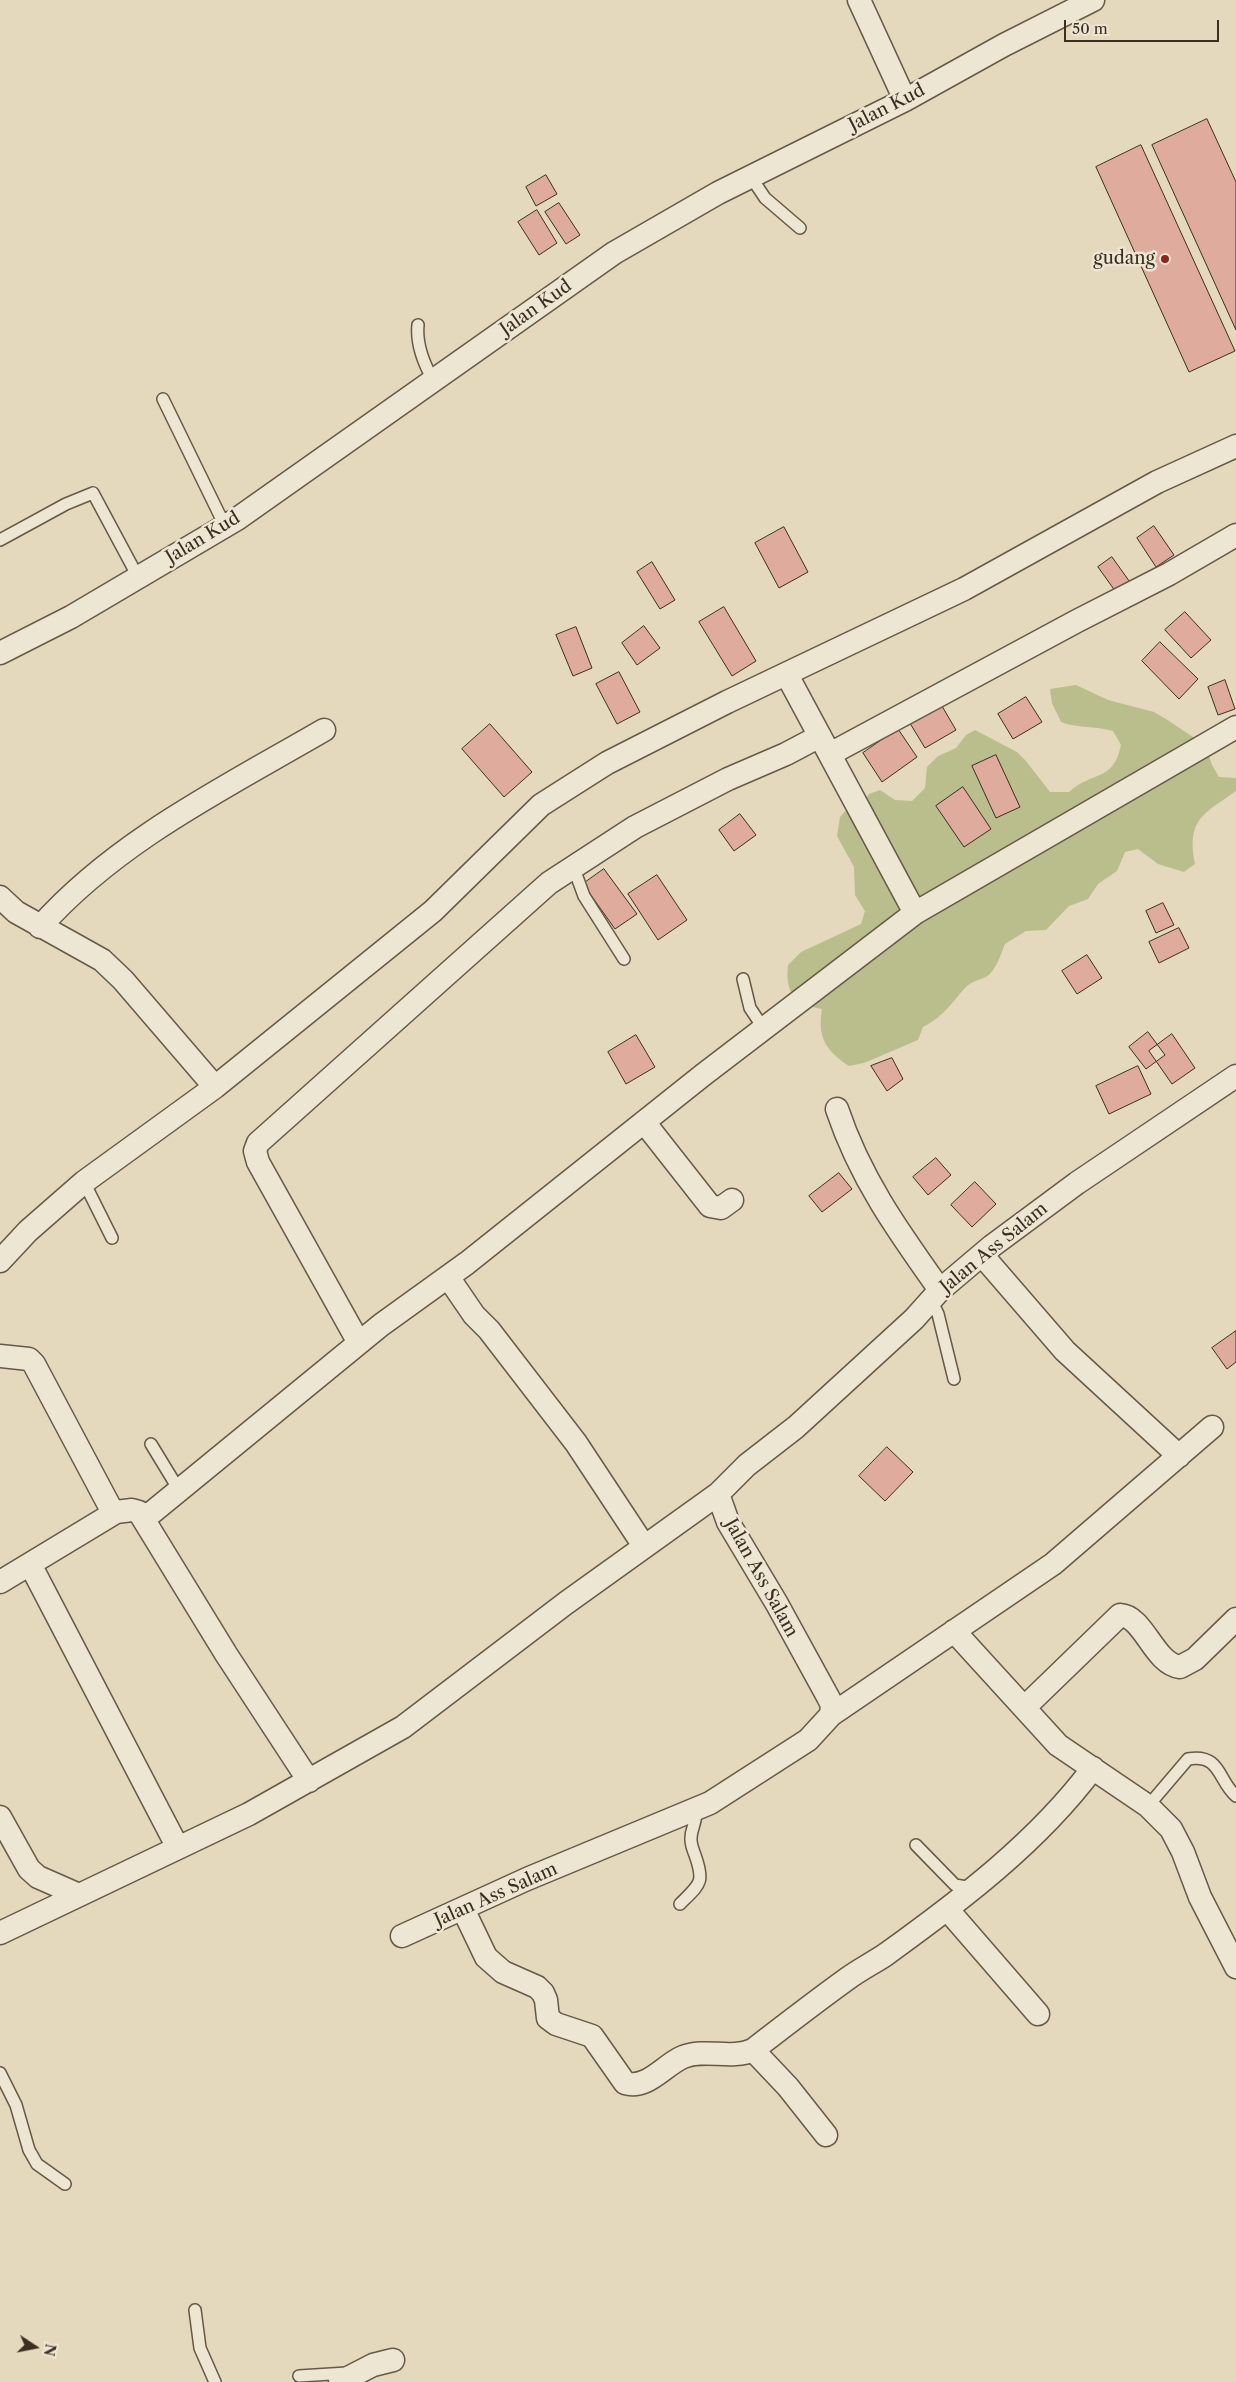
<!DOCTYPE html>
<style>
body{margin:0}
#map{position:relative;width:1236px;height:2382px;overflow:hidden;background:#e4d9bc;font-family:"Libre Caslon Text",serif}
canvas{display:block}
.north{position:absolute;left:10px;top:2322px;width:50px;height:50px;-webkit-text-stroke:4px #ede6d3;paint-order:stroke;rotate:101deg;font-size:14px;font-weight:700;line-height:20px;text-align:center;color:#3c2e20}
.north::after{content:'';display:block;margin:auto;width:18px;height:22px;background:#3c2e20;clip-path:polygon(50% 0,100% 100%,50% 72%,0 100%)}
.scale{position:absolute;left:1064px;top:20px;width:155px;height:22px;box-sizing:border-box;border:2px solid #3c2e20;border-top:0;padding-left:6px;font-size:15px;line-height:18px;white-space:nowrap;color:#3c2e20;-webkit-text-stroke:4px #ede6d3;paint-order:stroke}
</style>
<div id="map">
<canvas width="1236" height="2382"></canvas>
<div class="north">N</div>
<div class="scale">50 m</div>
</div>
<script>
const g = document.querySelector('canvas').getContext('2d');
g.lineJoin = 'round';
function paint(path, color) { g.fillStyle = color; g.fill(path, 'evenodd'); }
function strokePath(path, color, width, dash) { g.strokeStyle = color; g.lineWidth = width; g.lineCap = dash ? 'butt' : 'round'; g.setLineDash(dash || []); g.stroke(path); }
function label(font, color, halo, rows, align = 'center') {
  g.font = font + ' "Libre Caslon Text",serif'; g.lineWidth = 5; g.setLineDash([]); g.textBaseline = 'middle'; g.strokeStyle = halo; g.fillStyle = color; for (const [text, x, y, turn = 0] of rows) {
    g.save(); g.translate(x, y); g.rotate((+turn || 0) * Math.PI / 180); g.textAlign = isNaN(turn) ? turn : align; if (halo) g.strokeText(text, 0, 0); g.fillText(text, 0, 0); g.restore();
  }
}
paint(new Path2D(`
 M 1076,685 L 1108,700 L 1154,712 L 1166,719 L 1205,745 L 1212,765 L 1219,777 L 1236,778 L 1236,791 C 1204,814 1186,819 1195,864 L 1184,872 L 1158,864 L 1138,849 L 1125,852 L 1117,871 L 1098,884 L 1088,899 L 1069,906 L 1046,930 L 1026,931 L 1005,944 C 1001,954 996,971 986,977 C 979,980 970,982 965,988 C 950,1005 944,1016 923,1027 L 918,1040 L 864,1063 L 849,1066 C 826,1051 817,1037 822,1009 C 794,1004 785,993 788,965 L 801,952 L 861,924 L 865,911 L 855,895 L 854,867 L 837,836 L 840,817 L 849,807 L 864,801 L 869,794 L 880,790 L 895,800 L 912,801 L 925,788 L 927,767 L 938,756 L 956,748 L 966,735 L 975,730 L 1017,752 L 1026,761 L 1050,792 L 1069,792 C 1093,770 1113,783 1121,745 L 1113,731 C 1095,726 1076,728 1061,722 L 1052,703 L 1050,689 Z`), '#babe8c');
const building = new Path2D(`
 M 1207,119 L 1236,182 L 1236,330 L 1152,145 Z
 M 1141,145 L 1235,351 L 1189,372 L 1096,167 Z
 M 546,175 L 557,194 L 536,206 L 526,187 Z
 M 559,203 L 580,235 L 566,244 L 545,212 Z
 M 537,210 L 557,243 L 539,255 L 518,222 Z
 M 1154,526 L 1174,555 L 1156,567 L 1137,538 Z
 M 784,527 L 808,572 L 779,588 L 755,543 Z
 M 1112,557 L 1132,585 L 1118,595 L 1098,567 Z
 M 652,562 L 675,600 L 660,609 L 637,572 Z
 M 724,607 L 756,661 L 732,676 L 699,622 Z
 M 1185,612 L 1211,640 L 1191,658 L 1165,630 Z
 M 644,626 L 660,648 L 637,665 L 622,643 Z
 M 576,627 L 592,668 L 573,676 L 556,635 Z
 M 1160,642 L 1198,679 L 1179,699 L 1142,661 Z
 M 619,672 L 640,712 L 617,724 L 596,684 Z
 M 1225,680 L 1235,709 L 1218,715 L 1208,687 Z
 M 1026,697 L 1042,722 L 1013,739 L 998,714 Z
 M 939,701 L 956,730 L 925,748 L 908,720 Z
 M 490,724 L 532,772 L 504,797 L 462,749 Z
 M 898,729 L 917,757 L 882,782 L 863,753 Z
 M 996,755 L 1020,807 L 996,818 L 972,766 Z
 M 963,787 L 991,829 L 964,847 L 936,806 Z
 M 740,814 L 756,835 L 734,851 L 719,830 Z
 M 604,869 L 637,914 L 615,929 L 583,884 Z
 M 657,875 L 687,920 L 658,940 L 628,894 Z
 M 1163,903 L 1174,925 L 1156,933 L 1146,911 Z
 M 1179,928 L 1189,948 L 1159,963 L 1149,942 Z
 M 1087,955 L 1102,978 L 1077,994 L 1062,971 Z
 M 1148,1032 L 1165,1055 L 1146,1069 L 1129,1047 Z
 M 1172,1034 L 1195,1068 L 1172,1084 L 1149,1051 Z
 M 636,1035 L 655,1067 L 626,1084 L 608,1052 Z
 M 892,1058 L 903,1079 L 887,1091 L 871,1066 Z
 M 1138,1066 L 1151,1094 L 1109,1114 L 1096,1086 Z
 M 936,1158 L 951,1175 L 928,1195 L 913,1177 Z
 M 839,1173 L 852,1189 L 822,1212 L 809,1196 Z
 M 975,1182 L 996,1204 L 972,1227 L 951,1205 Z
 M 1236,1331 L 1236,1362 L 1227,1369 L 1212,1348 Z
 M 887,1447 L 913,1472 L 885,1501 L 859,1476 Z`);
paint(building, '#dfab9d');
strokePath(building, '#3c2e20', 1);
const service = new Path2D(`
 M 751,177 L 765,198 L 800,228
 M 418,325 C 416,344 424,364 433,380
 M 163,399 L 225,526
 M 0,540 L 66,504 L 93,493 L 138,577
 M 573,866 L 584,896 L 624,959
 M 743,979 L 750,1008 L 764,1029
 M 84,1182 L 112,1238
 M 931,1300 L 938,1314 L 954,1379
 M 151,1444 L 179,1490
 M 1148,1806 L 1188,1759 C 1221,1753 1218,1781 1236,1796
 M 916,1845 L 955,1885 L 972,1888
 M 680,1904 C 700,1884 705,1883 695,1855 C 693,1850 691,1845 691,1840 C 690,1828 698,1823 695,1810
 M 0,2073 L 16,2105 L 29,2150 L 37,2164 L 65,2184
 M 195,2310 L 200,2348 L 215,2382
 M 299,2376 L 347,2373`);
const minor = new Path2D(`
 M 859,0 L 905,100
 M 0,653 L 71,617 L 237,519 L 614,253 L 718,193 L 905,100 L 1004,45 L 1093,0
 M 787,675 L 915,913
 M 830,754 L 1077,621 L 1169,574 L 1236,535
 M 0,897 L 16,912 L 102,960 L 123,980 L 215,1087
 M 40,927 C 116,841 226,787 324,730
 M 837,1109 C 860,1178 898,1231 940,1290
 M 644,1122 L 710,1206 L 721,1208 L 732,1200
 M 982,1255 L 1065,1351 L 1179,1456
 M 0,1261 L 28,1231 L 84,1182 L 215,1087 L 433,911 L 541,805 L 607,763 L 727,702 L 964,589 L 1157,482 L 1236,446
 M 448,1277 L 474,1315 L 489,1330 L 576,1443 L 644,1546
 M 359,1343 L 258,1162 L 255,1151 L 258,1143 L 549,883 L 635,827 L 728,779 L 786,754 L 820,736
 M 0,1356 L 29,1359 L 34,1364 L 110,1507 L 116,1512 L 132,1510 L 139,1512 L 226,1654 L 309,1781
 M 144,1519 L 381,1325 L 467,1263 L 703,1075 L 915,913 L 1236,727
 M 30,1564 L 178,1848
 M 0,1582 L 116,1512
 M 954,1631 L 1058,1745 L 1148,1806 L 1171,1829 L 1183,1852 L 1200,1897 L 1236,1967
 M 1025,1707 L 1120,1615 C 1144,1616 1154,1664 1180,1667 L 1195,1659 L 1236,1619
 M 831,1715 L 1053,1564 L 1212,1427
 M 0,1817 L 29,1869 L 38,1877 L 79,1895
 M 463,1909 L 486,1957 L 503,1972 L 537,1987 L 543,1993 L 546,2000 L 548,2018 L 556,2024 L 592,2036 L 625,2083 C 647,2090 664,2065 683,2057 C 705,2048 731,2060 753,2050 C 784,2026 815,2002 847,1979 C 859,1970 873,1963 885,1955 C 960,1901 1038,1842 1093,1768
 M 947,1909 L 1038,2014
 M 0,1933 L 249,1814 L 403,1727 L 566,1603 L 718,1494 L 747,1465 L 796,1427 L 914,1319 L 940,1290 L 992,1246 L 1077,1183 L 1236,1076
 M 402,1936 L 527,1879 L 710,1803 L 808,1740 L 831,1715 L 832,1705 L 828,1697 L 777,1604 L 728,1522 L 718,1494
 M 753,2050 L 788,2087 L 826,2135
 M 340,2382 L 373,2365 L 393,2360`);
strokePath(service, '#665947', 14);
strokePath(minor, '#665947', 25);
strokePath(service, '#ede6d3', 11);
strokePath(minor, '#ede6d3', 22);
for (const [x, y, r, color] of [
 [1165,259,5,"#8f2418"]
]) { const dot = new Path2D(); dot.arc(x, y, r, 0, 2 * Math.PI); g.fillStyle = color; g.fill(dot); strokePath(dot, '#ede6d3', 2); }
label('18px', '#3c2e20', '#ede6d3', [
 ["Jalan Kud",887,108,-27],
 ["Jalan Kud",536,308,-35],
 ["Jalan Kud",203,538,-31],
 ["Jalan Ass Salam",994,1248,-39],
 ["Jalan Ass Salam",761,1578,61],
 ["Jalan Ass Salam",496,1895,-24]
]);
label('18px', '#3c2e20', '#ede6d3', [
 ["gudang",1155,259]
], 'right');
</script>
